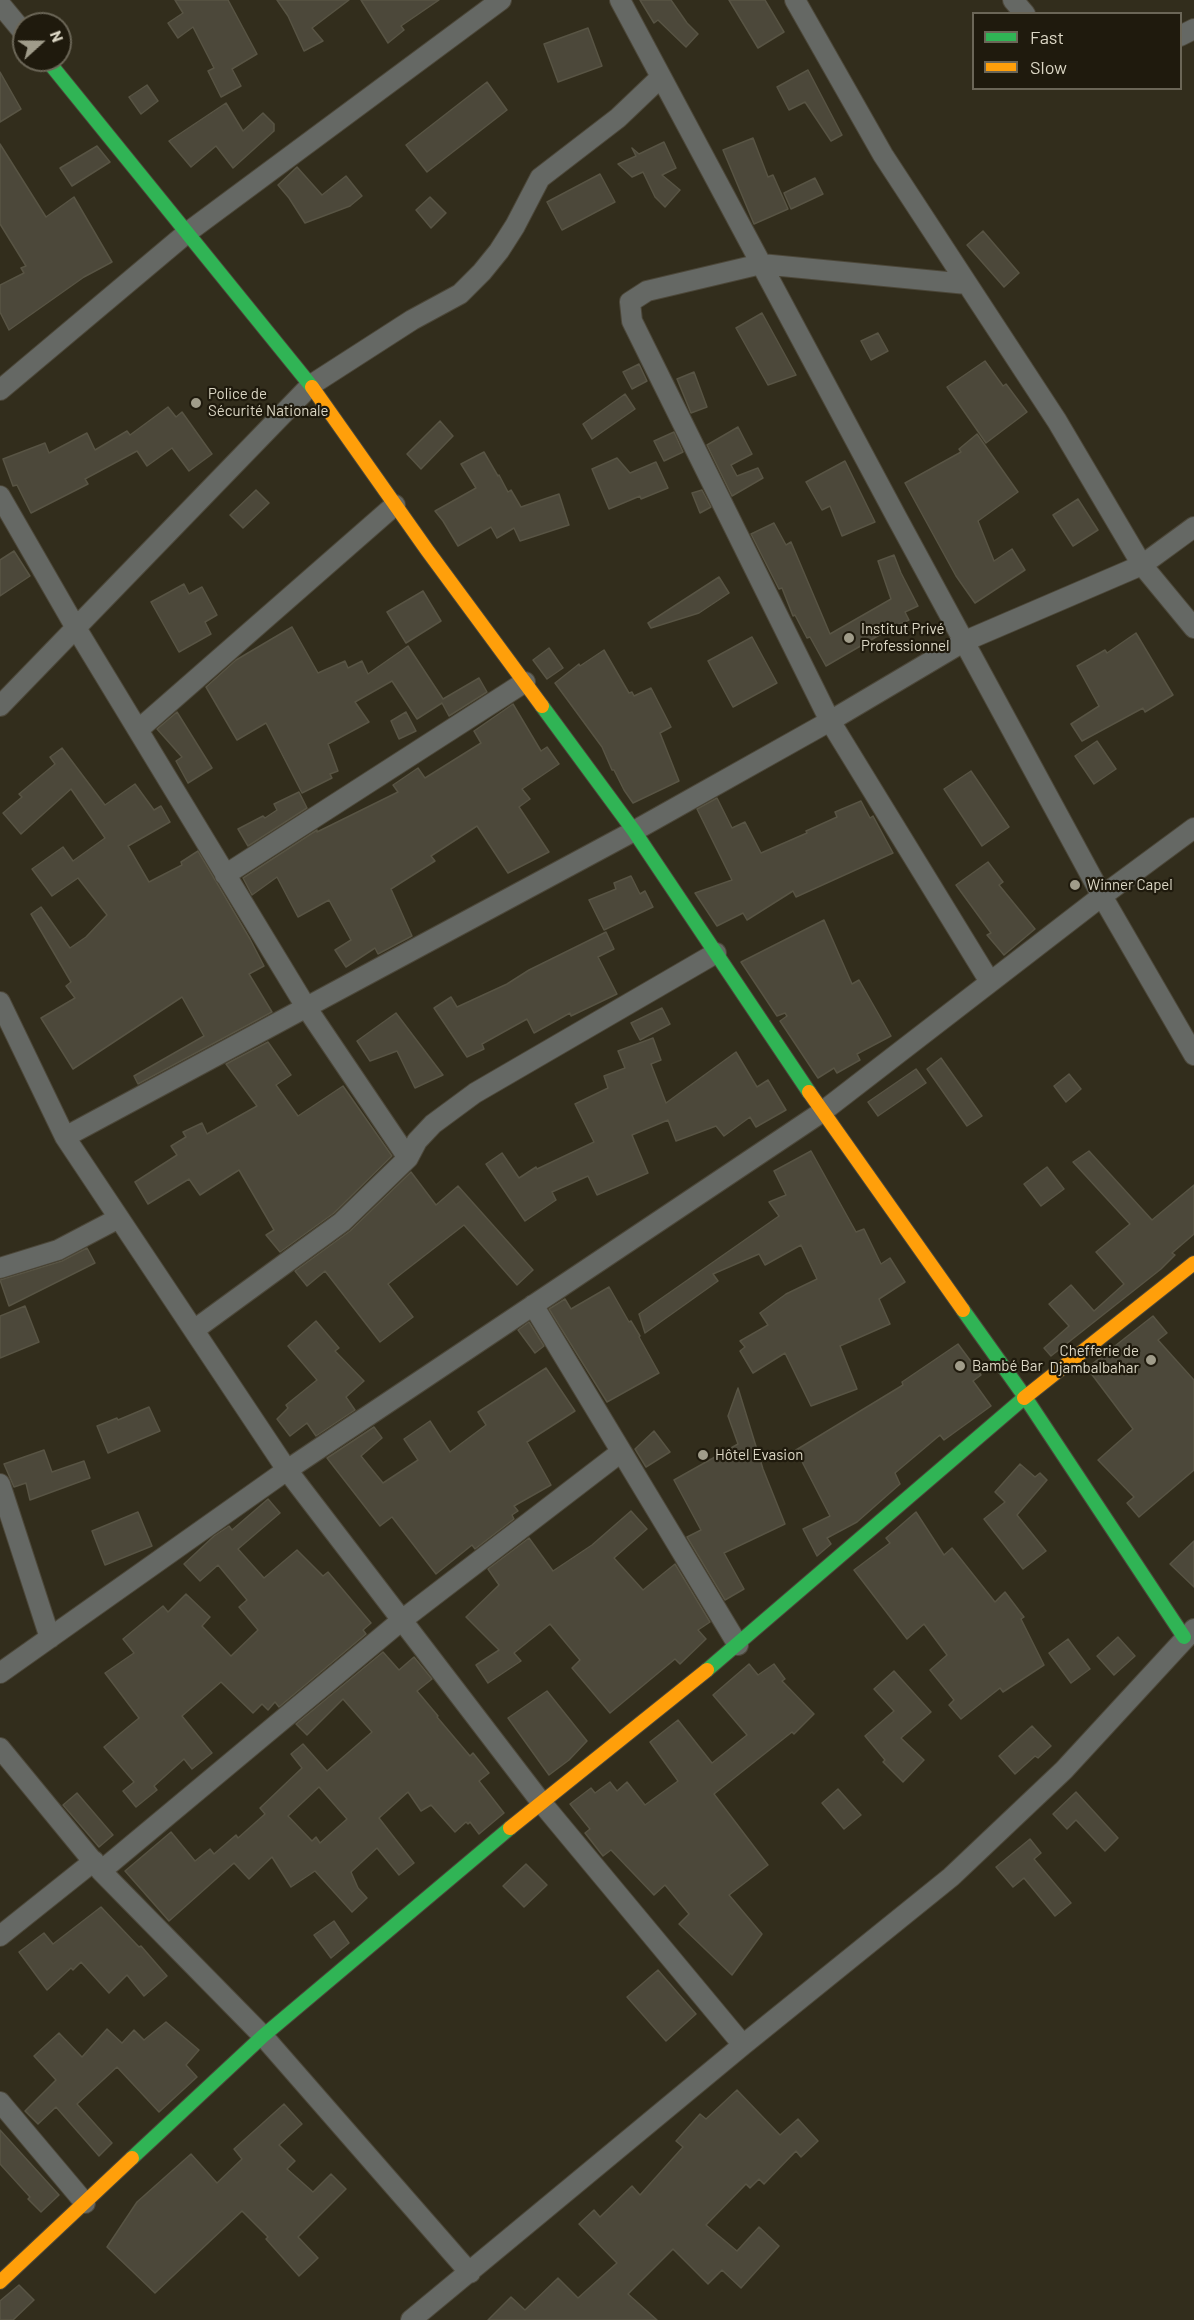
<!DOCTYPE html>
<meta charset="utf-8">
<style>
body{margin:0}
#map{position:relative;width:1194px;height:2320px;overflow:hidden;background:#322d1c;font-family:Barlow,sans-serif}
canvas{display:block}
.legend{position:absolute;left:972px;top:12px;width:210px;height:78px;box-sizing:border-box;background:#1f1a0d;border:2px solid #6b6657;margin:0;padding:8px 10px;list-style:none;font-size:18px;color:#dcd7c5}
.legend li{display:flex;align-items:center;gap:12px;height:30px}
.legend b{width:30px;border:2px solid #6b6657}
.north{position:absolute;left:12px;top:12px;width:60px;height:60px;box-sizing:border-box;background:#1f1a0d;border:2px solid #6b6657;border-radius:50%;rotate:69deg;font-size:16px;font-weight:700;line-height:24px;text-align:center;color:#dcd7c5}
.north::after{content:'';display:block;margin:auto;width:21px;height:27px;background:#a09c8a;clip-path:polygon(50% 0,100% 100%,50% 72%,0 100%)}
</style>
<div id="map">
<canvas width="1194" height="2320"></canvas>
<ul class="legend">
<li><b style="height:8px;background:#30b455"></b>Fast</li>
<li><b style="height:8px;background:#ff9f0a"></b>Slow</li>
</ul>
<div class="north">N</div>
</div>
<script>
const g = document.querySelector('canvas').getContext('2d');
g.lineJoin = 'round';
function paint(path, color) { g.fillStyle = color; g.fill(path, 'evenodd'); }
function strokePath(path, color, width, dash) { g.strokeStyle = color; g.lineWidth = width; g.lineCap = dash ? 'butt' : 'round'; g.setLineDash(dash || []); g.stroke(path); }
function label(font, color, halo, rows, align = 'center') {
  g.font = font + ' Barlow,sans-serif'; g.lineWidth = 4.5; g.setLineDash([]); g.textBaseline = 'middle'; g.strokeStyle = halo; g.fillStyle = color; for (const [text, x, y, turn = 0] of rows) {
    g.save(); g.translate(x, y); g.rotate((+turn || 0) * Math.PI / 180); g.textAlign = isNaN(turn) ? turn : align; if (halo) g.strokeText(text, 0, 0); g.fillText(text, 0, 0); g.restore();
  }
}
const building = new Path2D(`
 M 175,0 L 228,0 L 257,54 L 232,69 L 241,86 L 221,97 L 208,71 L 214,68 L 193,27 L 178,38 L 168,23 L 183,13 Z
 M 277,0 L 349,0 L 312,28 L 323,41 L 304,51 L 288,16 Z
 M 361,0 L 439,0 L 401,26 L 404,30 L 388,43 Z
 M 640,0 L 671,0 L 687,23 L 698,34 L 686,47 L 658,20 L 654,23 Z
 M 729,0 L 765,0 L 784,32 L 758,48 Z
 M 588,28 L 602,66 L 558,82 L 544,44 Z
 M 808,70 L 842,135 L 831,141 L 805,102 L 789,110 L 777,87 Z
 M 0,72 L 21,109 L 0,122 Z
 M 487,82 L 507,110 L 427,172 L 406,145 Z
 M 147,85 L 158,101 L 141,114 L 129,97 Z
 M 226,103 L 243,131 L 263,113 L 274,124 L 274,131 L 233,168 L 216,146 L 191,167 L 169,141 Z
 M 753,138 L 768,177 L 773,175 L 788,209 L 754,224 L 723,150 Z
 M 664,142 L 676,168 L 662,175 L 680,190 L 665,207 L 655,197 L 643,172 L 632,177 L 618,164 L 636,156 L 632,148 L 639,154 Z
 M 0,144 L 46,217 L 74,197 L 112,262 L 84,277 L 9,330 L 0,312 L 0,285 L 24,273 L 21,268 L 26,266 L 0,224 Z
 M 97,146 L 110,162 L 72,186 L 60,168 Z
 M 297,167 L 322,195 L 346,176 L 362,196 L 350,206 L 305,223 L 289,198 L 278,185 Z
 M 600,174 L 615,202 L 562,230 L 547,202 Z
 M 815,178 L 823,194 L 791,209 L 784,193 Z
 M 430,197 L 446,213 L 431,228 L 416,210 Z
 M 983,231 L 1019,273 L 1004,287 L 967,245 Z
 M 762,313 L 796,375 L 768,385 L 736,328 Z
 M 878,333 L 888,351 L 871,360 L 861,341 Z
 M 985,361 L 1003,386 L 1006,384 L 1027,412 L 986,443 L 947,387 Z
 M 639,364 L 647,381 L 632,389 L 623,372 Z
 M 694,372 L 707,407 L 691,413 L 677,379 Z
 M 625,394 L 635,409 L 592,439 L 583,424 Z
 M 168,407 L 176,417 L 182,412 L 212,454 L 189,471 L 172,448 L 147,466 L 137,451 L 85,479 L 88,484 L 31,513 L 17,485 L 13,486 L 3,459 L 45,443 L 49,453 L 87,433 L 95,450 L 127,431 L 130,435 Z
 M 440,421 L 453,436 L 421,469 L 407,454 Z
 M 738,427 L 752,454 L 731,465 L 737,476 L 758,468 L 763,478 L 732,496 L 707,445 Z
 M 674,432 L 683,452 L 664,461 L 654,441 Z
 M 977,434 L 1018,492 L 978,521 L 994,561 L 1012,549 L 1025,570 L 975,603 L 956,576 L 905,483 L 961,452 L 959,449 Z
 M 484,452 L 498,476 L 499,475 L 508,492 L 511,490 L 521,507 L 559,494 L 569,525 L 520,541 L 514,528 L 497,538 L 491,527 L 458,546 L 443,521 L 435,511 L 476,488 L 461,464 Z
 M 617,458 L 630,473 L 656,462 L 668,488 L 641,499 L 640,496 L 609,509 L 592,469 Z
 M 845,461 L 875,522 L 842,536 L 830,506 L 822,510 L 806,482 Z
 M 256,490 L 269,503 L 243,528 L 230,515 Z
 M 702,490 L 711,507 L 700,513 L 692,493 Z
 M 1078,499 L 1098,530 L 1073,546 L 1053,515 Z
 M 774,523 L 786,545 L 791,542 L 830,634 L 891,599 L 878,561 L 894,555 L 901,573 L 918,606 L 905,612 L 909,620 L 895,626 L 826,666 L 810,637 L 807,638 L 795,615 L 793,616 L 782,588 L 779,589 L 751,534 Z
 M 14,551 L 30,576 L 0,596 L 0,560 Z
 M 719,577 L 729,593 L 699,613 L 651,628 L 648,623 Z
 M 184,584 L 189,594 L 202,587 L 217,615 L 205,622 L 211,634 L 179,652 L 151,602 Z
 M 423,591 L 441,621 L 406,643 L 387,612 Z
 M 292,627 L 318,673 L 345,661 L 348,668 L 362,661 L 368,674 L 408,646 L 443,699 L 479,678 L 487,692 L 449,716 L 442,703 L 417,719 L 392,681 L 355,702 L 369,722 L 328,744 L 338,771 L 330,774 L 332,778 L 302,793 L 266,723 L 237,740 L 206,687 L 236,660 Z
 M 1136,633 L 1173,695 L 1145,712 L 1143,708 L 1082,741 L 1071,724 L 1099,706 L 1077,666 L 1105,650 L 1107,653 Z
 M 752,637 L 777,683 L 733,707 L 708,661 Z
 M 549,648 L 563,668 L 547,679 L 533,660 Z
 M 604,650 L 629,693 L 632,692 L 634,696 L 651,688 L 671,727 L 660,733 L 679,781 L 633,803 L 624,790 L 614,770 L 612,770 L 602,747 L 555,683 L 579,664 L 580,666 Z
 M 513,704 L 541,751 L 547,747 L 559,764 L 522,789 L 530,799 L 519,807 L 549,852 L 508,873 L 477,826 L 431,856 L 435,861 L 391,889 L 412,936 L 378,954 L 375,948 L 346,967 L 335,950 L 351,940 L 329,900 L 298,917 L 277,877 L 252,895 L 243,878 L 317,830 L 317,832 L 398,792 L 393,785 L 418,768 L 425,778 L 481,743 L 474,731 Z
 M 177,712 L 212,768 L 188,783 L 176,761 L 182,757 L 157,729 Z
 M 406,712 L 416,731 L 399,739 L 391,721 Z
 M 1097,741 L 1116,769 L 1094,784 L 1075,756 Z
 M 62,748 L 105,805 L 135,784 L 154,810 L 161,806 L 170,822 L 128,846 L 149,882 L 182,865 L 181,862 L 198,851 L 250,939 L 264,966 L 249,974 L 272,1012 L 138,1084 L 134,1076 L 204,1036 L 182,997 L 73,1069 L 41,1018 L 75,998 L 66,986 L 71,982 L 31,914 L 41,907 L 70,948 L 86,937 L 107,915 L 78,878 L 52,896 L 32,869 L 63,847 L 73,861 L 105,838 L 71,789 L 21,834 L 3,813 L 22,797 L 19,794 L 55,764 L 50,757 Z
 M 971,771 L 1009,827 L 982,846 L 944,789 Z
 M 299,792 L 307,808 L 248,846 L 238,829 L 263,816 L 265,818 L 277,810 L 274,804 Z
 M 717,798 L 732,828 L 745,822 L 761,853 L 807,833 L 806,831 L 837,817 L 835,812 L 861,801 L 870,818 L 873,816 L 893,853 L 796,897 L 793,891 L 747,920 L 743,913 L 717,926 L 695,893 L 732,880 L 697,809 Z
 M 988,862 L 1003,882 L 999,885 L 1035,929 L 1004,955 L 987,935 L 991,933 L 956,885 Z
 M 631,876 L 640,894 L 645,891 L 653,907 L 604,930 L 589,900 L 616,889 L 614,883 Z
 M 824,920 L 852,984 L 859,980 L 891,1036 L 857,1054 L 860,1060 L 837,1073 L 834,1068 L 818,1078 L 780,1021 L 787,1016 L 785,1013 L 777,1016 L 741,962 Z
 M 606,932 L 614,949 L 598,957 L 617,994 L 571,1016 L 570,1013 L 534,1033 L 527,1019 L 482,1044 L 484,1049 L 467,1057 L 434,1008 L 451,997 L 457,1007 L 507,984 L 529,970 Z
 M 662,1008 L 670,1024 L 640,1040 L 631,1023 Z
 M 396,1013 L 443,1075 L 415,1088 L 397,1051 L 370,1061 L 357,1041 Z
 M 653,1038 L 661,1060 L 651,1064 L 666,1103 L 736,1052 L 757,1087 L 768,1080 L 786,1110 L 756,1127 L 750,1117 L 724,1136 L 716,1126 L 676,1141 L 668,1120 L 632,1135 L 648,1173 L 597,1195 L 588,1176 L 552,1192 L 556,1200 L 525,1221 L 486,1164 L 502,1153 L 519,1178 L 536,1167 L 537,1169 L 594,1142 L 575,1104 L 608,1088 L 604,1076 L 625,1068 L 618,1051 Z
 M 268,1042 L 291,1075 L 276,1085 L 298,1116 L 343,1086 L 392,1156 L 334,1213 L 280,1252 L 266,1235 L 274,1230 L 239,1170 L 200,1195 L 189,1179 L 148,1204 L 135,1182 L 177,1155 L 171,1146 L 186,1137 L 183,1132 L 202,1123 L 207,1134 L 257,1106 L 226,1064 Z
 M 941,1058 L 982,1116 L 967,1126 L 927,1069 Z
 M 916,1069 L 926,1083 L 878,1116 L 868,1102 Z
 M 1069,1074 L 1081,1089 L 1066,1102 L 1054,1086 Z
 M 811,1151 L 856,1232 L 864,1229 L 881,1264 L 890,1258 L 905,1282 L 879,1299 L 890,1324 L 840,1346 L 857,1389 L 811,1406 L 785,1353 L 753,1373 L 740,1351 L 745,1347 L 740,1341 L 768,1325 L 760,1313 L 786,1294 L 817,1279 L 801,1245 L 765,1265 L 759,1254 L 713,1274 L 718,1281 L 645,1333 L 639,1314 L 779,1216 L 769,1202 L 786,1195 L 774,1171 Z
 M 1089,1151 L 1152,1220 L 1194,1185 L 1194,1234 L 1172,1253 L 1175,1255 L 1161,1269 L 1051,1356 L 1044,1348 L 1069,1326 L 1049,1304 L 1071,1285 L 1094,1311 L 1124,1284 L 1096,1252 L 1130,1224 L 1073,1162 Z
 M 1047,1167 L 1064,1189 L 1041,1206 L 1024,1184 Z
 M 411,1172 L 436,1205 L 458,1186 L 533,1270 L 517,1285 L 464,1225 L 388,1284 L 413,1317 L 380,1342 L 325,1271 L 307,1286 L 295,1271 L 350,1231 Z
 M 87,1248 L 95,1263 L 9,1306 L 0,1280 L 62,1261 Z
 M 609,1287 L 629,1322 L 631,1321 L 640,1336 L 639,1337 L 659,1373 L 607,1402 L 549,1309 L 565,1299 L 571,1309 Z
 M 25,1306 L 39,1342 L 0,1358 L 0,1316 Z
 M 1153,1316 L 1167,1333 L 1158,1340 L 1194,1380 L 1194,1470 L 1139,1517 L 1127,1503 L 1134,1497 L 1098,1460 L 1133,1429 L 1087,1368 Z
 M 316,1321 L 339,1348 L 335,1351 L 364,1381 L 346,1397 L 355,1410 L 316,1436 L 307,1423 L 290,1436 L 277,1419 L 288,1408 L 286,1405 L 317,1380 L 288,1346 Z
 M 529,1322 L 544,1346 L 535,1353 L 518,1330 Z
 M 958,1344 L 981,1375 L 973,1381 L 991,1406 L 944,1440 L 940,1435 L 895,1473 L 900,1484 L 857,1522 L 827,1538 L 831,1544 L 817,1556 L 803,1529 L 830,1516 L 796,1450 L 903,1385 L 902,1382 Z
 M 546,1368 L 575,1411 L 527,1442 L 551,1485 L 514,1506 L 518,1511 L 512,1515 L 514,1519 L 475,1549 L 472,1545 L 436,1574 L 392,1517 L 380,1526 L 327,1458 L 374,1427 L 382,1438 L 361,1456 L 383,1483 L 418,1460 L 404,1439 L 430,1421 L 450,1452 L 486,1425 L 478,1412 Z
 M 738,1388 L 763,1469 L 785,1524 L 724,1553 L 744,1589 L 725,1600 L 687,1537 L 701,1530 L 674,1480 L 738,1444 L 728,1416 Z
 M 149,1407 L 160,1431 L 108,1453 L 97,1426 L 117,1418 L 118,1420 Z
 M 654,1431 L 670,1452 L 646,1467 L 635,1449 Z
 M 44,1450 L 52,1472 L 84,1461 L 90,1478 L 30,1500 L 26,1483 L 14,1487 L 4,1464 Z
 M 1020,1464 L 1035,1477 L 1040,1473 L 1047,1480 L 1017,1515 L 1046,1551 L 1023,1569 L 984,1519 L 1005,1502 L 995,1492 Z
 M 268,1499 L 280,1513 L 238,1549 L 264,1578 L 297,1550 L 323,1576 L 328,1572 L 371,1623 L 363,1630 L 366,1634 L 279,1707 L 275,1702 L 268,1710 L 262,1704 L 253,1713 L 221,1682 L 182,1716 L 212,1753 L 192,1769 L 184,1759 L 154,1786 L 157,1790 L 136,1807 L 123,1791 L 134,1782 L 104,1747 L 139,1718 L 105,1673 L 134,1653 L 123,1639 L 163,1606 L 168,1612 L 186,1594 L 210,1617 L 202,1626 L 231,1656 L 258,1630 L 239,1607 L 247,1600 L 218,1565 L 200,1581 L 184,1564 L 214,1536 L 229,1526 L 232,1530 Z
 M 631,1511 L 647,1529 L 614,1558 L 643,1590 L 675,1564 L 710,1622 L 698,1630 L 706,1639 L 680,1664 L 675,1659 L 610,1713 L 572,1668 L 580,1660 L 550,1624 L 514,1653 L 521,1661 L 488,1683 L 476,1665 L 499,1650 L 466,1617 L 499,1585 L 488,1569 L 529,1538 L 553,1571 L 592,1545 Z
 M 138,1512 L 152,1546 L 105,1565 L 92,1531 Z
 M 916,1512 L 944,1555 L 952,1548 L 995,1602 L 1005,1592 L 1024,1617 L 1021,1619 L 1044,1665 L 1003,1692 L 1000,1688 L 961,1719 L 949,1705 L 954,1700 L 930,1670 L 947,1655 L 924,1624 L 907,1639 L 854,1570 L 890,1543 L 886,1538 Z
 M 1194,1541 L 1194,1587 L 1170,1564 Z
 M 1118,1637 L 1135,1656 L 1114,1675 L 1097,1656 Z
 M 1068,1639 L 1090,1669 L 1071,1683 L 1049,1653 Z
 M 383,1652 L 399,1670 L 414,1657 L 432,1679 L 417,1691 L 438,1716 L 437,1717 L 470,1756 L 473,1753 L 489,1773 L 479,1781 L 504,1813 L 479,1834 L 470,1822 L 468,1824 L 466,1822 L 455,1832 L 431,1805 L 421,1811 L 408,1792 L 379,1818 L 414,1863 L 399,1875 L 377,1848 L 351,1872 L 358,1888 L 367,1898 L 352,1912 L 315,1871 L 291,1887 L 272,1857 L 249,1879 L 234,1863 L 169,1921 L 125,1871 L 171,1832 L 195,1861 L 210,1849 L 214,1854 L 236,1835 L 238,1838 L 265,1814 L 260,1808 L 302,1768 L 291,1754 L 303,1744 L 327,1771 L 372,1732 L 343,1699 L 307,1735 L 296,1724 ZM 319,1787 L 347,1819 L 320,1843 L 316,1837 L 312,1841 L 288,1816 Z
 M 749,1664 L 758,1675 L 774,1664 L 785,1679 L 782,1681 L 814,1714 L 794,1734 L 792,1732 L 714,1794 L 768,1865 L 729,1895 L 762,1934 L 732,1975 L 679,1924 L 689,1914 L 665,1885 L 654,1895 L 611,1850 L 603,1856 L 585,1833 L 590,1829 L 570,1804 L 591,1788 L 595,1793 L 610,1782 L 617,1791 L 627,1782 L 645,1805 L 678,1781 L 650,1742 L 678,1720 L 712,1763 L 747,1735 L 713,1695 Z
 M 894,1671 L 931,1712 L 901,1738 L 924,1760 L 903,1782 L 883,1762 L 885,1760 L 865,1736 L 894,1711 L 874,1689 Z
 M 547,1691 L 587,1741 L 569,1760 L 549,1775 L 508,1718 Z
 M 1032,1726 L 1051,1746 L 1038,1758 L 1035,1756 L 1015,1774 L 999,1756 Z
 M 838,1789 L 861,1815 L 844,1829 L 822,1803 Z
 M 1076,1792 L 1118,1838 L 1105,1851 L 1076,1820 L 1067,1829 L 1053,1814 Z
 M 77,1793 L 113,1835 L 99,1847 L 63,1805 Z
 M 1030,1839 L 1041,1853 L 1034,1859 L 1071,1903 L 1055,1916 L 1024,1878 L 1013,1887 L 996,1867 Z
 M 526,1864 L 547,1885 L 524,1907 L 503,1886 Z
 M 101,1907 L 139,1947 L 141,1946 L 167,1976 L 144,1996 L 127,1975 L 109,1993 L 81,1962 L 73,1970 L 71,1968 L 47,1990 L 19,1952 L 44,1933 L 53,1944 Z
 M 334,1921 L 349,1943 L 331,1958 L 314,1935 Z
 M 658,1970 L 696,2014 L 666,2041 L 627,1997 Z
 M 166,2022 L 199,2050 L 186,2065 L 197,2077 L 159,2112 L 117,2067 L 77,2104 L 112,2143 L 99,2156 L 56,2107 L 38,2124 L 25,2111 L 56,2080 L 34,2056 L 59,2033 L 82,2057 L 107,2029 L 122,2043 L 134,2030 L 144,2040 Z
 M 737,2090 L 780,2135 L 798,2119 L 818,2141 L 801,2157 L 796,2151 L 764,2184 L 759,2179 L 750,2188 L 746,2184 L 706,2225 L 737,2251 L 759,2227 L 779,2246 L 741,2288 L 722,2270 L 708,2284 L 673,2249 L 628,2294 L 657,2320 L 488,2320 L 511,2297 L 525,2310 L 558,2278 L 578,2298 L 617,2263 L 579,2224 L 594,2210 L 600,2217 L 632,2186 L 640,2195 L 683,2147 L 676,2141 L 700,2114 L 706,2119 Z
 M 284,2104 L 302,2124 L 279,2145 L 295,2161 L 287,2169 L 313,2192 L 331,2174 L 346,2189 L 298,2237 L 318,2258 L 299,2276 L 266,2239 L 268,2237 L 242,2211 L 155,2293 L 107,2247 L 137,2202 L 191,2154 L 217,2183 L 242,2159 L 234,2149 Z
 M 0,2130 L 59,2195 L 41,2212 L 28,2199 L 30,2197 L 0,2164 Z
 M 19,2285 L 34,2300 L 13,2320 L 0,2320 L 0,2301 Z`);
paint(building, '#4c483a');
strokePath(building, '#585444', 1.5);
const street = new Path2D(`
 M 620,0 L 897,518 L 1102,896 L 1194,1055
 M 795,0 L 883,155 L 1057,421 L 1142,565 L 1194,628
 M 1013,0 L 1025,14
 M 0,4 L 24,33
 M 1180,36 L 1194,29
 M 967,284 L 761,264 L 647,291 L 630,302 L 632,321 L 830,721 L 990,982
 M 0,390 L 188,232 L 501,0
 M 0,496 L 76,628 L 306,1007 L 408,1158
 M 0,706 L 311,385 L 412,320 L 460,294 L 482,272 L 499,251 L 515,226 L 540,178 L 618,118 L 661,77
 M 138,730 L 395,505
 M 225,875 L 525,682
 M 0,1002 L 65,1137 L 287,1470 L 541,1802 L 743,2045
 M 65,1137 L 634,831 L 830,721 L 965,641 L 1142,565 L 1194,527
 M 0,1268 L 58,1250 L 119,1218
 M 533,1305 L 738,1645
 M 194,1330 L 342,1222 L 408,1158 L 417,1141 L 433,1124 L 475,1093 L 716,953
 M 0,1484 L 50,1638
 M 0,1673 L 287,1470 L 822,1112 L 1102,896 L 1194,828
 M 0,1748 L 101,1871 L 263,2036 L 470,2273
 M 101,1871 L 402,1620 L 621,1452
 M 0,1936 L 94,1861
 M 0,2102 L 85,2203
 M 411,2320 L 743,2045 L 951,1877 L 1064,1770 L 1194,1629`);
const fast = new Path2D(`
 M 47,60 L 312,387
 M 542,706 L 634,831 L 809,1092
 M 963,1310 L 1025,1397 L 1184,1637
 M 707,1670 L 1024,1398
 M 132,2158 L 263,2036 L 510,1828`);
const slow = new Path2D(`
 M 312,387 L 427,550 L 542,706
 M 809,1092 L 963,1310
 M 1024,1398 L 1194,1263
 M 510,1828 L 707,1670
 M 0,2282 L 132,2158`);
strokePath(street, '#4c4739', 22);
strokePath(fast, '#4c4739', 16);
strokePath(slow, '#4c4739', 16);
strokePath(street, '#656864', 20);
strokePath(fast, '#30b455', 14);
strokePath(slow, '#ff9f0a', 14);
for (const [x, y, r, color] of [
 [196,403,6,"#a09c8a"],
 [849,638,6,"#a09c8a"],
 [1075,885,6,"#a09c8a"],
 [1151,1360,6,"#a09c8a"],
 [960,1366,6,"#a09c8a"],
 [703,1455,6,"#a09c8a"]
]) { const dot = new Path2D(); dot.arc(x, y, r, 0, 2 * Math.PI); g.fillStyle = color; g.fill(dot); strokePath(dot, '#1f1a0d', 2); }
label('15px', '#dcd7c5', '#1f1a0d', [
 ["Police de",208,394],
 ["Sécurité Nationale",208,411],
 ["Institut Privé",861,629],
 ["Professionnel",861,646],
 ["Winner Capel",1087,885],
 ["Chefferie de",1139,1351,"right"],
 ["Djambalbahar",1139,1368,"right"],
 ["Bambé Bar",972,1366],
 ["Hôtel Evasion",715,1455]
], 'left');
</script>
